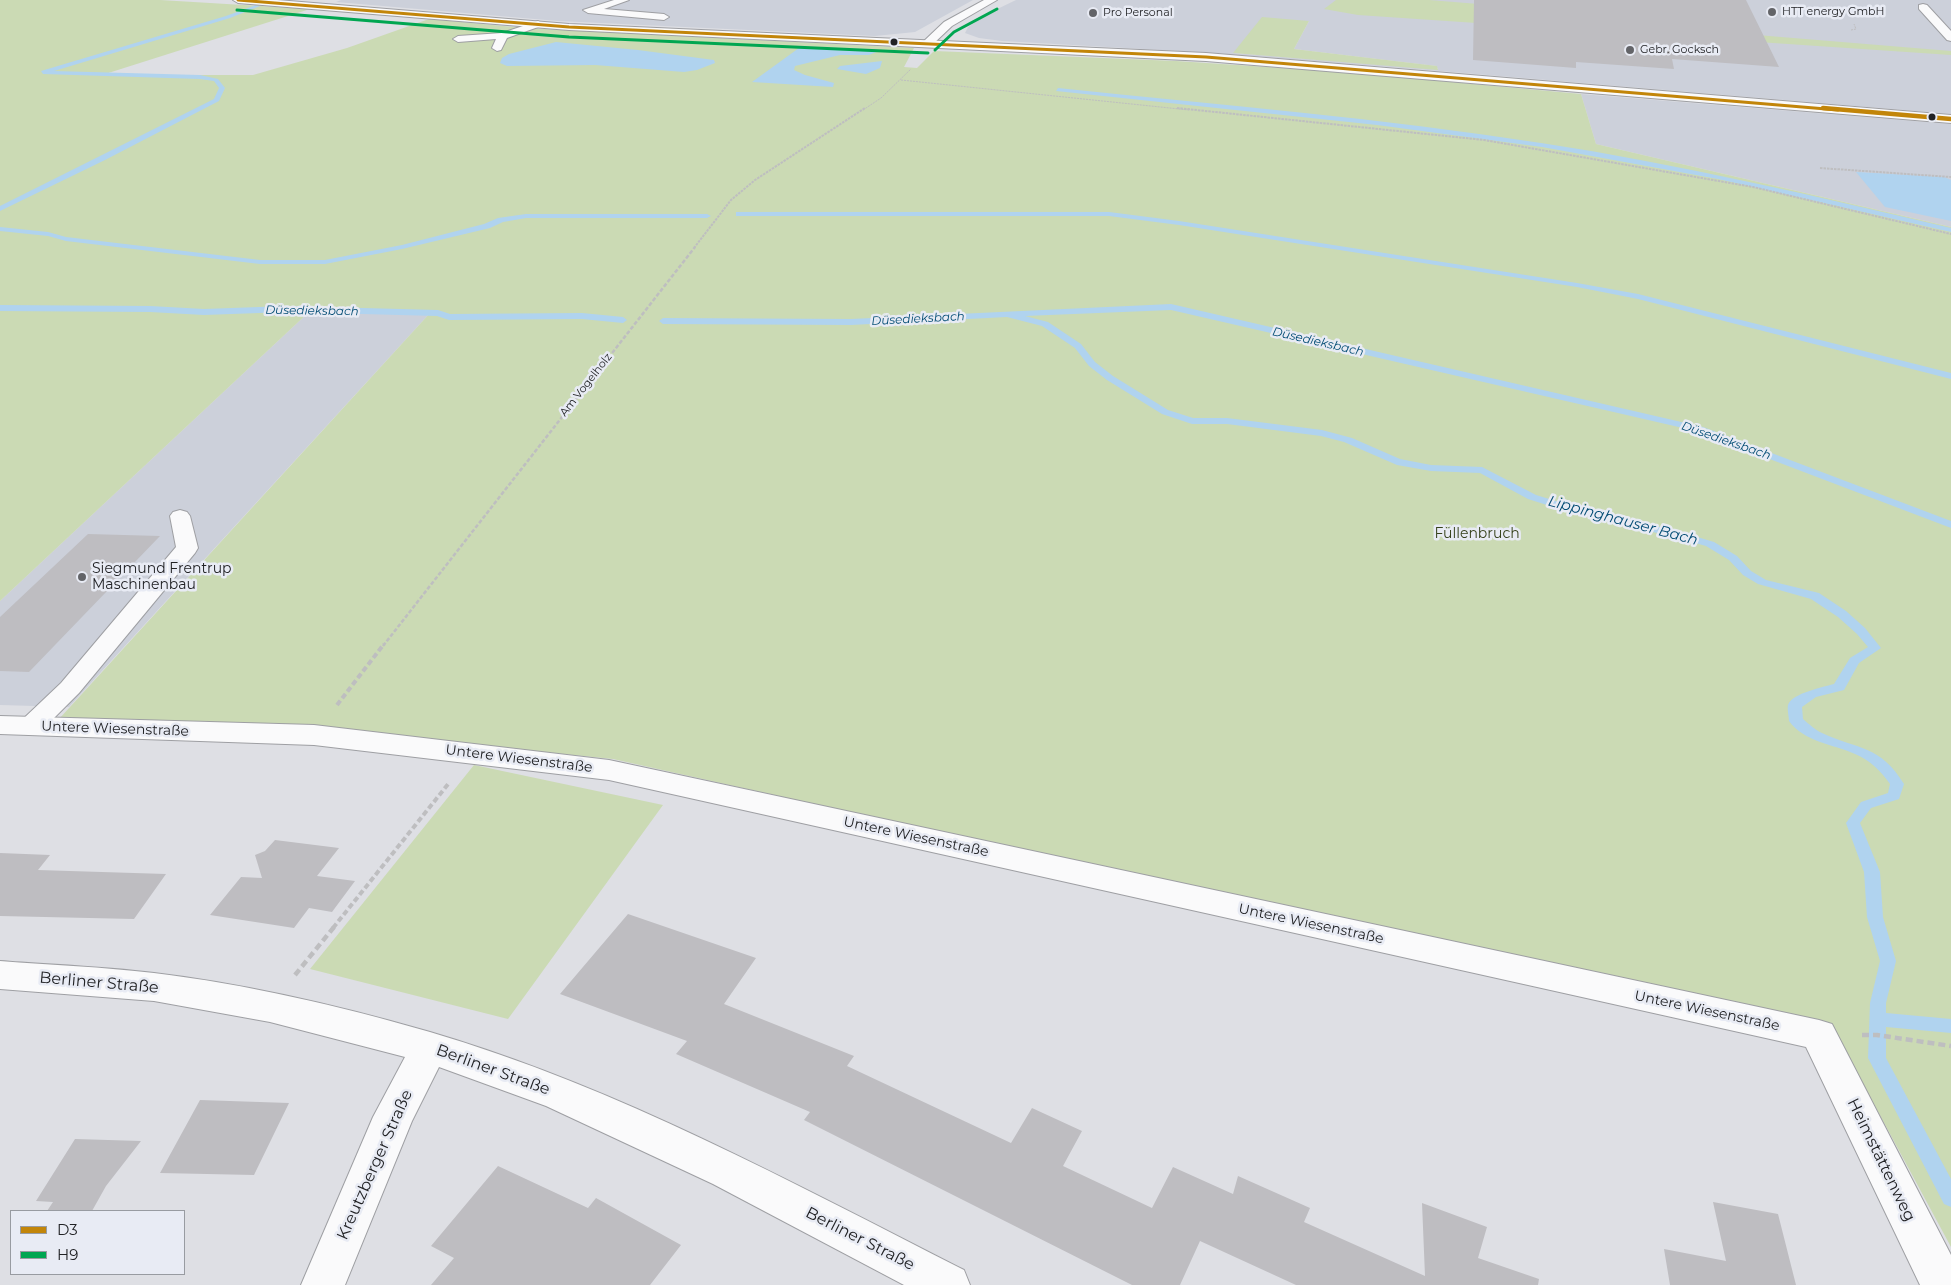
<!DOCTYPE html>
<meta charset="utf-8">
<style>
body{margin:0}
#map{position:relative;width:1951px;height:1285px;overflow:hidden;background:#dedfe4;font-family:Montserrat,sans-serif}
canvas{display:block}
.legend{position:absolute;left:10px;top:1210px;width:175px;height:65px;box-sizing:border-box;background:#e8ebf4;border:1px solid #989ba1;margin:0;padding:6px 9px;list-style:none;font-size:15px;color:#212225}
.legend li{display:flex;align-items:center;gap:10px;height:25px}
.legend b{width:25px;border:1px solid #989ba1}
</style>
<div id="map">
<canvas width="1951" height="1285"></canvas>
<ul class="legend">
<li><b style="height:6px;background:#c28509"></b>D3</li>
<li><b style="height:6px;background:#00a651"></b>H9</li>
</ul>
</div>
<script>
const g = document.querySelector('canvas').getContext('2d');
g.lineJoin = 'round';
function paint(path, color) { g.fillStyle = color; g.fill(path, 'evenodd'); }
function strokePath(path, color, width, dash) { g.strokeStyle = color; g.lineWidth = width; g.lineCap = dash ? 'butt' : 'round'; g.setLineDash(dash || []); g.stroke(path); }
function label(font, color, halo, rows, align = 'center') {
  g.font = font + ' Montserrat,sans-serif'; g.lineWidth = 5; g.setLineDash([]); g.textBaseline = 'middle'; g.strokeStyle = halo; g.fillStyle = color; for (const [text, x, y, turn = 0] of rows) {
    g.save(); g.translate(x, y); g.rotate((+turn || 0) * Math.PI / 180); g.textAlign = isNaN(turn) ? turn : align; if (halo) g.strokeText(text, 0, 0); g.fillText(text, 0, 0); g.restore();
  }
}
paint(new Path2D(`
 M 341,0 L 973,0 L 915,32 L 875,36 L 558,21 L 336,2 Z
 M 1016,0 L 1951,0 L 1951,114 L 1440,71 L 1214,53 L 1002,41 L 979,38 L 965,33 L 968,27 L 989,13 ZM 1309,21 L 1294,49 L 1436,66 L 1438,69 L 1234,53 Z
 M 1581,94 L 1951,124 L 1951,227 L 1596,144 Z
 M 309,312 L 430,313 L 69,707 L 0,705 L 0,601 Z`), '#ccd0da');
paint(new Path2D(`
 M 0,0 L 160,0 L 310,9 L 102,75 L 253,75 L 347,48 L 429,19 L 525,28 L 914,48 L 904,67 L 917,68 L 934,51 L 1176,61 L 1344,72 L 1581,94 L 1596,144 L 1951,227 L 1951,1247 L 1835,1032 L 613,759 L 323,730 L 59,719 L 430,313 L 309,312 L 0,601 Z
 M 1336,0 L 1429,0 L 1491,5 L 1490,13 L 1951,51 L 1951,55 L 1358,15 L 1324,9 Z
 M 1262,17 L 1309,21 L 1294,49 L 1437,66 L 1438,70 L 1233,53 Z
 M 474,765 L 663,805 L 508,1019 L 310,969 Z`), '#cbdab4');
paint(new Path2D(`
 M 556,42 L 638,50 L 714,60 L 715,63 L 697,70 L 684,72 L 595,65 L 507,66 L 500,63 L 502,58 L 509,54 Z
 M 799,48 L 879,51 L 869,55 L 840,55 L 795,66 L 794,70 L 805,75 L 834,83 L 833,87 L 752,82 Z
 M 882,61 L 880,68 L 866,74 L 837,69 L 840,66 Z
 M 1856,172 L 1944,177 L 1951,180 L 1951,221 L 1885,207 Z`), '#b0d3ef');
paint(new Path2D(`
 M 256,5 L 260,6 L 230,18 L 54,71 L 200,75 L 218,79 L 225,88 L 219,101 L 105,160 L 0,211 L 0,206 L 214,99 L 219,88 L 214,81 L 200,79 L 43,74 L 41,71 L 226,16 Z
 M 1058,88 C 1219,105 1381,118 1541,143 C 1679,164 1815,196 1951,228 L 1951,232 L 1718,179 L 1542,147 L 1377,125 L 1056,91 Z
 M 736,212 L 1109,212 L 1179,221 L 1577,283 L 1638,294 L 1951,373 L 1951,379 L 1638,299 L 1577,287 L 1179,225 L 1109,216 L 736,216 Z
 M 526,214 L 707,214 L 711,216 L 707,218 L 526,218 L 503,222 L 490,228 L 402,249 L 325,264 L 260,264 L 66,241 L 48,236 L 0,231 L 0,227 L 48,232 L 66,237 L 260,260 L 325,260 L 402,245 L 484,224 L 498,218 Z
 M 1171,304 L 1703,427 L 1951,521 L 1951,528 L 1696,431 L 1171,310 L 1025,316 L 1048,322 L 1081,344 L 1095,362 L 1113,376 L 1168,410 L 1193,418 L 1227,418 L 1322,430 L 1352,438 L 1400,459 L 1431,465 L 1482,467 L 1536,495 L 1579,508 L 1677,531 L 1714,542 L 1737,556 L 1751,571 L 1766,580 L 1819,593 L 1846,611 L 1865,628 L 1881,648 L 1859,663 L 1844,690 L 1816,697 L 1802,707 L 1803,719 C 1809,724 1815,730 1822,733 C 1859,750 1880,745 1904,784 L 1899,799 L 1871,808 L 1860,823 L 1880,872 L 1883,917 L 1896,961 L 1886,1003 L 1886,1013 L 1951,1019 L 1951,1033 L 1886,1027 L 1886,1058 L 1951,1179 L 1951,1207 L 1944,1204 L 1868,1058 L 1870,1003 L 1880,961 L 1867,917 L 1864,872 L 1846,823 L 1861,802 L 1888,793 L 1890,784 C 1881,771 1870,760 1855,754 C 1833,744 1804,742 1789,721 C 1789,717 1787,709 1788,705 C 1792,693 1824,687 1834,684 L 1850,658 L 1868,647 L 1857,634 L 1838,617 L 1811,599 L 1758,584 L 1743,575 L 1729,560 L 1706,546 L 1674,537 L 1572,513 L 1528,499 L 1480,473 L 1431,471 L 1397,465 L 1344,442 L 1321,436 L 1227,424 L 1192,424 L 1162,414 L 1107,380 L 1089,366 L 1075,348 L 1042,326 L 1007,317 L 851,325 L 663,324 L 659,321 L 663,318 L 851,319 Z
 M 0,305 L 150,306 L 204,309 L 287,306 L 438,310 L 450,314 L 582,313 L 623,317 L 627,320 L 623,323 L 582,319 L 449,320 L 437,316 L 287,312 L 204,315 L 150,312 L 0,311 Z`), '#b0d3ef');
paint(new Path2D(`
 M 1474,0 L 1746,0 L 1779,67 L 1672,59 L 1674,69 L 1576,62 L 1576,68 L 1473,60 Z
 M 88,534 L 160,536 L 29,672 L 0,671 L 0,617 Z
 M 275,840 L 339,848 L 317,876 L 355,881 L 332,912 L 309,908 L 294,928 L 210,915 L 241,877 L 262,878 L 255,855 L 265,851 Z
 M 0,853 L 50,855 L 38,870 L 166,874 L 134,919 L 0,916 Z
 M 628,914 L 756,958 L 724,1004 L 854,1056 L 847,1066 L 1011,1143 L 1032,1108 L 1082,1131 L 1063,1166 L 1152,1208 L 1173,1167 L 1233,1194 L 1238,1176 L 1310,1208 L 1304,1222 L 1425,1276 L 1422,1203 L 1487,1227 L 1478,1258 L 1539,1279 L 1538,1285 L 1296,1285 L 1200,1241 L 1180,1285 L 1132,1285 L 804,1120 L 810,1112 L 676,1054 L 687,1041 L 560,994 Z
 M 200,1100 L 289,1103 L 254,1175 L 160,1173 Z
 M 75,1139 L 141,1141 L 106,1186 L 92,1211 L 47,1211 L 53,1202 L 36,1201 Z
 M 498,1166 L 588,1208 L 596,1198 L 681,1245 L 650,1285 L 431,1285 L 454,1258 L 431,1246 Z
 M 1713,1202 L 1778,1214 L 1796,1285 L 1670,1285 L 1664,1249 L 1726,1261 Z`), '#bebdc1');
const service = new Path2D(`
 M 614,0 L 629,0 L 604,9 L 664,14 L 669,17 L 664,20 L 588,13 L 583,10 Z
 M 538,21 L 543,24 L 541,26 L 507,38 L 501,50 L 497,51 L 492,48 L 496,39 L 458,42 L 453,39 L 458,36 L 502,33 Z
 M 180,510 L 187,512 L 190,516 L 198,548 L 195,553 L 79,693 L 40,732 L 31,734 L 22,732 L 18,726 L 22,720 L 61,683 L 176,547 L 170,516 L 173,512 Z`);
const minor = new Path2D(`
 M 984,0 L 997,0 L 952,26 L 932,45 L 924,45 L 924,41 L 944,22 Z
 M 1923,4 L 1927,5 L 1951,31 L 1951,41 L 1947,40 L 1919,9 L 1919,5 Z
 M 0,716 L 314,725 L 609,760 L 1819,1020 L 1832,1024 L 1951,1255 L 1951,1285 L 1920,1285 L 1806,1047 L 609,780 L 314,745 L 0,734 Z
 M 0,961 C 51,965 103,967 154,973 C 246,984 340,1006 430,1032 C 617,1087 791,1182 964,1270 L 970,1285 L 904,1285 L 713,1184 L 546,1106 L 439,1067 L 412,1121 L 345,1285 L 301,1285 L 373,1117 L 405,1057 L 270,1022 L 154,1001 L 0,989 Z`);
const tertiary = new Path2D(`
 M 233,0 L 277,0 L 569,24 L 1206,53 L 1951,115 L 1951,123 L 1206,61 L 569,30 L 238,3 Z`);
strokePath(service, '#9e9fa3', 2);
strokePath(minor, '#9e9fa3', 2);
strokePath(tertiary, '#9e9fa3', 2);
strokePath(new Path2D(`
 M 1851,30 L 1856,29 L 1854,24
 M 901,80 L 1189,110
 M 863,110 L 881,98 L 911,69`), '#bebec0', 1, [2, 1]);
strokePath(new Path2D(`
 M 1177,108 L 1484,140 L 1753,187 L 1951,234
 M 1820,168 L 1951,177
 M 694,248 L 731,200 L 755,180 L 865,108`), '#bebec0', 2, [2.5, 1]);
strokePath(new Path2D(`
 M 383,646 L 695,247`), '#bebec0', 2.5, [4, 2]);
strokePath(new Path2D(`
 M 337,705 L 384,644
 M 333,928 L 449,783`), '#bebec0', 4, [5.5, 3]);
strokePath(new Path2D(`
 M 295,975 L 334,927
 M 1862,1035 L 1877,1035 L 1951,1046`), '#bebec0', 4.5, [7, 4]);
paint(service, '#fafafb');
paint(minor, '#fafafb');
paint(tertiary, '#fafafb');
strokePath(new Path2D(`
 M 238,0 L 569,27 L 1206,57 L 1838,110`), '#c28509', 3);
strokePath(new Path2D(`
 M 1823,108 L 1951,119`), '#c28509', 4.5);
strokePath(new Path2D(`
 M 237,10 L 569,37 L 928,53
 M 935,50 L 954,32 L 997,9`), '#00a651', 3);
for (const [x, y, r, color] of [
 [1772,12,5,"#636468"],
 [1093,13,5,"#636468"],
 [894,42,4.5,"#212225"],
 [1630,50,5,"#636468"],
 [1932,117,4.5,"#212225"],
 [82,577,5,"#636468"]
]) { const dot = new Path2D(); dot.arc(x, y, r, 0, 2 * Math.PI); g.fillStyle = color; g.fill(dot); strokePath(dot, '#e8ebf4', 2); }
label('11px', '#212225', '#e8ebf4', [
 ["HTT energy GmbH",1782,12],
 ["Pro Personal",1103,13],
 ["Gebr. Gocksch",1640,50]
], 'left');
label('11px', '#212225', '#e8ebf4', [
 ["Am Vogelholz",586,385,-52]
]);
label('italic 12px', '#004b73', '#e8ebf4', [
 ["Düsedieksbach",312,311,1],
 ["Düsedieksbach",918,319,-3],
 ["Düsedieksbach",1318,342,13],
 ["Düsedieksbach",1726,441,19]
]);
label('14px', '#35411a', '#e8ebf4', [
 ["Füllenbruch",1477,534]
]);
label('14px', '#212225', '#e8ebf4', [
 ["Siegmund Frentrup",92,569],
 ["Maschinenbau",92,585]
], 'left');
label('14px', '#212225', '#e8ebf4', [
 ["Untere Wiesenstraße",115,729,2],
 ["Untere Wiesenstraße",519,759,7],
 ["Untere Wiesenstraße",916,837,12],
 ["Untere Wiesenstraße",1311,924,12],
 ["Untere Wiesenstraße",1707,1011,12]
]);
label('italic 15px', '#004b73', '#e8ebf4', [
 ["Lippinghauser Bach",1623,521,15]
]);
label('16px', '#212225', '#e8ebf4', [
 ["Berliner Straße",99,983,5],
 ["Berliner Straße",493,1070,20],
 ["Heimstättenweg",1881,1160,64],
 ["Kreutzberger Straße",375,1165,-66],
 ["Berliner Straße",860,1239,27]
]);
</script>
